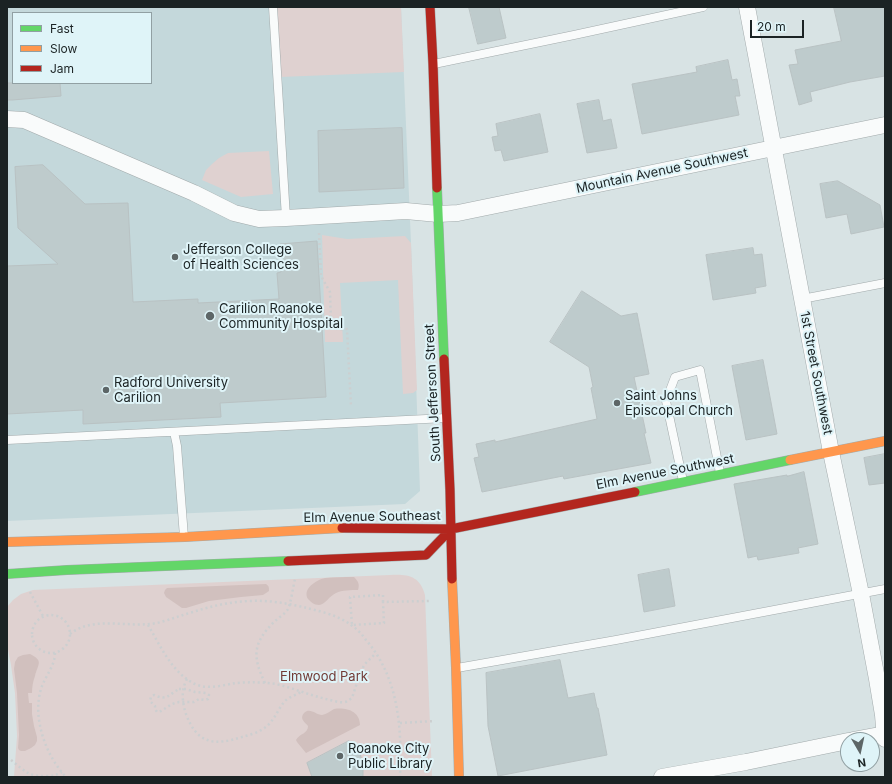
<!DOCTYPE html>
<style>
body{margin:0}
#map{position:relative;width:892px;height:784px;overflow:hidden;background:#d8e3e4;font-family:Inter,sans-serif}
canvas{display:block}
.frame{position:absolute;inset:0;border:8px solid #1b2324;pointer-events:none}
.legend{position:absolute;left:12px;top:12px;width:140px;height:72px;box-sizing:border-box;background:#dff4f8;border:1px solid #91a0a3;margin:0;padding:5px 7px;list-style:none;font-size:12px;color:#1b2324}
.legend li{display:flex;align-items:center;gap:8px;height:20px}
.legend b{width:20px;border:1px solid #91a0a3}
.north{position:absolute;left:840px;top:732px;width:40px;height:40px;box-sizing:border-box;background:#dff4f8;border:1px solid #91a0a3;border-radius:50%;rotate:171deg;font-size:11px;font-weight:700;line-height:16px;text-align:center;color:#1b2324}
.north::after{content:'';display:block;margin:auto;width:14px;height:18px;background:#5d6667;clip-path:polygon(50% 0,100% 100%,50% 72%,0 100%)}
.scale{position:absolute;left:750px;top:20px;width:54px;height:18px;box-sizing:border-box;border:2px solid #1b2324;border-top:0;padding-left:5px;font-size:12px;line-height:14px;white-space:nowrap;color:#1b2324;-webkit-text-stroke:3px #dff4f8;paint-order:stroke}
</style>
<div id="map">
<canvas width="892" height="784"></canvas>
<div class="frame"></div>
<ul class="legend">
<li><b style="height:5px;background:#63d668"></b>Fast</li>
<li><b style="height:5px;background:#ff974d"></b>Slow</li>
<li><b style="height:5px;background:#b3261e"></b>Jam</li>
</ul>
<div class="north">N</div>
<div class="scale">20 m</div>
</div>
<script>
const g = document.querySelector('canvas').getContext('2d');
g.lineJoin = 'round';
function paint(path, color) { g.fillStyle = color; g.fill(path, 'evenodd'); }
function strokePath(path, color, width, dash) { g.strokeStyle = color; g.lineWidth = width; g.lineCap = dash ? 'butt' : 'round'; g.setLineDash(dash || []); g.stroke(path); }
function label(font, color, halo, rows, align = 'center') {
  g.font = font + ' Inter,sans-serif'; g.lineWidth = 4; g.setLineDash([]); g.textBaseline = 'middle'; g.strokeStyle = halo; g.fillStyle = color; for (const [text, x, y, turn = 0] of rows) {
    g.save(); g.translate(x, y); g.rotate((+turn || 0) * Math.PI / 180); g.textAlign = isNaN(turn) ? turn : align; if (halo) g.strokeText(text, 0, 0); g.fillText(text, 0, 0); g.restore();
  }
}
paint(new Path2D(`
 M 7,7 L 401,7 L 411,243 L 420,491 L 405,504 L 7,521 ZM 13,13 L 151,13 L 151,83 L 13,83 Z`), '#c4d8db');
paint(new Path2D(`
 M 277,7 L 401,7 L 404,72 L 280,77 Z
 M 269,151 L 273,194 L 241,197 L 202,180 L 206,170 L 212,164 L 219,158 L 228,153 Z
 M 322,235 L 347,239 L 405,236 L 411,243 L 417,390 L 413,393 L 403,394 L 398,280 L 340,283 L 343,342 L 325,342 Z
 M 390,575 C 408,574 420,576 425,595 L 432,777 L 14,777 L 17,736 L 15,693 L 11,665 L 7,644 L 7,607 L 13,600 L 21,594 L 33,590 Z`), '#dfd1d0');
paint(new Path2D(`
 M 354,577 C 358,581 360,584 358,590 C 351,590 342,590 336,593 C 329,596 325,605 319,605 C 314,605 311,602 308,599 C 302,589 316,580 325,578 C 334,577 345,577 354,577 Z
 M 266,584 C 269,586 269,587 269,591 L 263,595 L 241,597 L 209,601 L 186,608 L 182,608 L 169,599 L 166,597 L 164,593 L 165,590 L 167,588 Z
 M 30,654 C 44,661 38,664 35,676 C 33,681 32,687 32,693 L 28,693 L 29,703 L 32,703 L 32,714 L 34,726 L 37,737 L 37,741 L 35,745 L 31,748 L 25,751 L 21,751 L 19,750 L 18,748 L 19,735 L 17,693 L 14,669 L 15,662 L 18,657 L 23,655 Z
 M 334,709 C 346,707 360,711 360,725 L 306,753 L 297,742 L 296,740 C 300,733 308,734 308,726 C 305,722 299,719 304,713 C 310,707 316,715 322,715 C 327,714 330,711 334,709 Z`), '#d1c0be');
const building = new Path2D(`
 M 469,7 L 499,7 L 506,38 L 478,44 Z
 M 834,7 L 885,7 L 885,76 L 850,82 L 810,92 L 812,101 L 799,105 L 789,65 L 798,64 L 795,50 L 841,41 Z
 M 728,60 L 732,80 L 737,79 L 740,96 L 735,96 L 739,115 L 642,134 L 632,84 L 697,72 L 696,67 Z
 M 7,83 L 60,83 L 61,96 L 12,100 L 7,100 Z
 M 599,100 L 603,121 L 611,119 L 617,148 L 587,153 L 577,104 Z
 M 540,114 L 548,152 L 504,161 L 501,150 L 495,151 L 492,137 L 498,136 L 496,124 Z
 M 402,128 L 404,188 L 319,192 L 318,131 Z
 M 43,165 L 85,204 L 128,203 L 133,302 L 198,299 L 198,303 L 279,299 L 277,273 L 281,272 L 280,244 L 317,241 L 326,397 L 220,403 L 221,417 L 83,424 L 83,410 L 7,414 L 7,266 L 58,264 L 18,228 L 15,167 Z
 M 838,181 L 880,205 L 884,227 L 851,234 L 847,214 L 826,218 L 820,184 Z
 M 753,248 L 754,255 L 762,254 L 766,286 L 755,288 L 756,293 L 713,300 L 706,255 Z
 M 582,291 L 621,316 L 637,313 L 649,374 L 634,377 L 646,433 L 644,433 L 651,463 L 564,479 L 563,476 L 482,492 L 474,458 L 479,457 L 476,444 L 495,440 L 495,442 L 597,419 L 591,388 L 593,387 L 589,367 L 550,342 Z
 M 763,360 L 777,434 L 746,440 L 732,366 Z
 M 885,454 L 885,483 L 869,485 L 864,458 Z
 M 804,472 L 818,544 L 798,548 L 799,553 L 758,560 L 757,556 L 748,558 L 734,484 L 787,475 L 787,476 Z
 M 669,569 L 675,606 L 644,612 L 638,575 Z
 M 560,660 L 568,698 L 594,693 L 597,708 L 598,708 L 607,755 L 498,776 L 488,726 L 486,673 Z
 M 349,741 L 354,750 L 359,748 L 363,766 L 363,777 L 312,777 L 307,763 Z`);
paint(building, '#becbcc');
strokePath(building, '#b9c2c3', 1);
const lane = new Path2D(`
 M 273,7 L 286,218
 M 434,64 L 574,35 L 703,7
 M 802,299 L 885,283
 M 174,432 L 177,446 L 184,537
 M 7,440 L 446,418
 M 683,481 L 666,401 L 675,377 L 700,370 L 720,473
 M 457,668 L 616,640 L 885,589`);
const street = new Path2D(`
 M 747,7 L 831,452 L 861,594 L 877,679 L 883,715 L 885,739
 M 7,119 L 24,120 L 194,193 L 234,213 L 259,219 L 286,218 L 406,211 L 438,214 L 458,213 L 885,125
 M 853,740 L 885,734
 M 662,777 L 746,762 L 848,741`);
const fast = new Path2D(`
 M 437,188 L 444,359
 M 635,492 L 790,460
 M 7,574 L 67,570 L 288,561`);
const slow = new Path2D(`
 M 790,460 L 885,441
 M 7,542 L 185,537 L 342,528
 M 452,579 L 456,668 L 459,777`);
const jam = new Path2D(`
 M 430,7 L 433,64 L 437,188
 M 444,359 L 450,490 L 452,579
 M 342,528 L 451,529 L 635,492
 M 288,561 L 426,555 L 451,529`);
strokePath(lane, '#a2aaab', 9);
strokePath(street, '#a2aaab', 17);
strokePath(fast, '#a2aaab', 10);
strokePath(slow, '#a2aaab', 10);
strokePath(jam, '#a2aaab', 10);
strokePath(new Path2D(`
 M 319,233 L 321,276 L 330,292 L 331,324 C 334,331 341,329 347,329 L 351,406
 M 30,592 L 43,616
 M 383,602 L 383,595 L 350,597 L 352,625 L 384,623 L 383,602 L 429,601
 M32 634a19 19 0 1 1 38 0a19 19 0 1 1-38 0Z
 M 148,625 C 160,645 172,673 195,684 C 208,690 223,685 236,683 C 250,682 263,682 276,684 C 293,688 309,695 326,699 C 332,700 338,703 344,702 C 347,702 349,700 352,698 L 361,671 L 365,664 L 376,653
 M 70,634 C 95,614 132,630 161,622 C 172,619 182,615 193,612 C 211,606 230,602 249,601 C 268,600 285,603 303,607 C 319,611 338,615 351,625 C 357,629 362,634 366,640 C 399,678 402,729 400,777
 M 55,653 C 55,666 45,676 41,689 C 32,718 46,756 66,777
 M 187,679 C 181,690 182,702 186,714 C 197,744 214,746 242,737 C 250,735 260,732 267,726 C 275,719 278,709 285,701 C 289,697 296,695 301,692
 M 265,683 C 252,656 253,643 274,622 C 278,618 285,614 288,609 C 291,603 293,587 295,579
 M 179,689 L 186,689 L 195,692 L 206,693 L 209,695 L 208,699 L 205,700 L 199,699 L 194,702 L 179,702 L 172,704 L 161,711 L 157,712 L 155,709 L 155,706 L 150,701 L 151,697 L 154,695 C 167,701 168,695 179,689 Z
 M 400,723 L 435,721
 M 11,760 C 25,771 28,777 47,776 C 53,776 57,775 62,772`), '#cccfd0', 2.5, [2, 3]);
strokePath(lane, '#f9fbfb', 8);
strokePath(street, '#f9fbfb', 16);
strokePath(fast, '#63d668', 9);
strokePath(slow, '#ff974d', 9);
strokePath(jam, '#b3261e', 9);
for (const [x, y, r, color] of [
 [175,257,4,"#5d6667"],
 [210,316,5,"#5d6667"],
 [106,390,4,"#5d6667"],
 [617,403,4,"#5d6667"],
 [340,756,4,"#5d6667"]
]) { const dot = new Path2D(); dot.arc(x, y, r, 0, 2 * Math.PI); g.fillStyle = color; g.fill(dot); strokePath(dot, '#dff4f8', 1.5); }
label('13px', '#1b2324', '#dff4f8', [
 ["Mountain Avenue Southwest",662,171,-12],
 ["1st Street Southwest",816,373,79],
 ["South Jefferson Street",433,393,-93],
 ["Elm Avenue Southwest",665,472,-11],
 ["Elm Avenue Southeast",372,517,-1]
]);
label('13px', '#1b2324', '#dff4f8', [
 ["Jefferson College",183,250],
 ["of Health Sciences",183,265],
 ["Carilion Roanoke",219,309],
 ["Community Hospital",219,324],
 ["Radford University",114,383],
 ["Carilion",114,398],
 ["Saint Johns",625,396],
 ["Episcopal Church",625,411],
 ["Roanoke City",348,749],
 ["Public Library",348,764]
], 'left');
label('13px', '#723b36', '#dff4f8', [
 ["Elmwood Park",324,677]
]);
</script>
